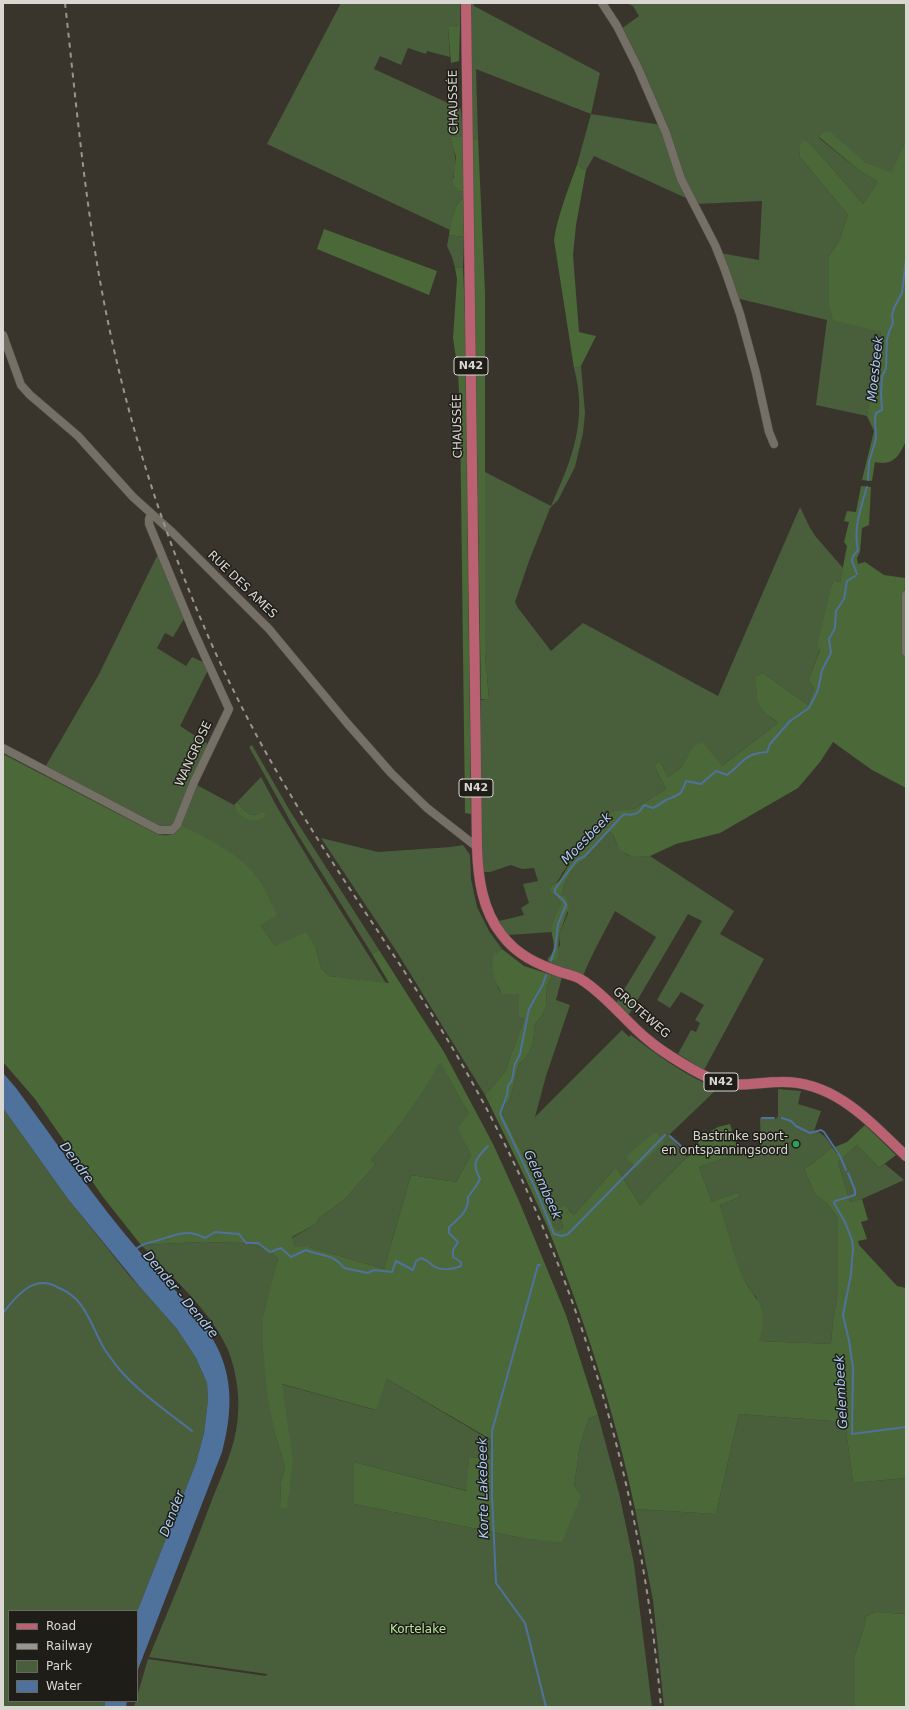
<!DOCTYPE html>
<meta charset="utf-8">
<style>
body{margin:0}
#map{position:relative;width:909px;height:1710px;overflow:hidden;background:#39352c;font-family:"DejaVu Sans",sans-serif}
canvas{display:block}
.frame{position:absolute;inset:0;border:4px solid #dad7d2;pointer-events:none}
.legend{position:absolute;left:8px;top:1610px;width:130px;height:92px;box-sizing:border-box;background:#1e1d18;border:1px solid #696762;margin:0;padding:5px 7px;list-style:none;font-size:12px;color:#dad7d2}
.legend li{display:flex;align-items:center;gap:8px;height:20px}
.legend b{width:20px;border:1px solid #696762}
</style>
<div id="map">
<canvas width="909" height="1710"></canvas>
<div class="frame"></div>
<ul class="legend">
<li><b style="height:5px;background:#ba6271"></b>Road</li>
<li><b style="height:5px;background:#99958f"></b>Railway</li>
<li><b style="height:11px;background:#495f3b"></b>Park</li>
<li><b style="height:11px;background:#4f729d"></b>Water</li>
</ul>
</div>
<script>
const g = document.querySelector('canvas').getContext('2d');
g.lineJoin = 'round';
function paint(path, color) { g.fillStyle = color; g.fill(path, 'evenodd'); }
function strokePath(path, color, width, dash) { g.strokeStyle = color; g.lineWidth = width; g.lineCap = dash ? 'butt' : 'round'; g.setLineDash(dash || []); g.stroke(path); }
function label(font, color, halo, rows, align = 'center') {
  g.font = font + ' "DejaVu Sans",sans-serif'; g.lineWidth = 3; g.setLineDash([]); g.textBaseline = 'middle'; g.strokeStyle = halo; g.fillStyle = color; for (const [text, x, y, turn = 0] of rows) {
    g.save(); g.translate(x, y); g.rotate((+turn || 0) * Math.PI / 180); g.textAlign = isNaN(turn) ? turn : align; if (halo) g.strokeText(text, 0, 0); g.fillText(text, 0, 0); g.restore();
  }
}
paint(new Path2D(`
 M 341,3 L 460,3 L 460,26 L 448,28 L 450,57 L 427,51 L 426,54 L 408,48 L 401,65 L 380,56 L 374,69 L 461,109 L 463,137 L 450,138 C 455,151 458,164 453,177 L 459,192 L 463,191 L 463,198 C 454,203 453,220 450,230 L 267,144 Z
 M 471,3 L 474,3 L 474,6 L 600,73 L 591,114 L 661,125 L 686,198 L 594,156 L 586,170 L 577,165 L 591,114 L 476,69 L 478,138 L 472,140 Z
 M 626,3 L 906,3 L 906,140 L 891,174 L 865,162 L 823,132 L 819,138 L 860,171 L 878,182 L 863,204 L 810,143 L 799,150 L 800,157 L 848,215 L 839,241 L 829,256 L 829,303 L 881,332 L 867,416 L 816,405 L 827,320 L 736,298 L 720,253 L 759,260 L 762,201 L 695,204 L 621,29 L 639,16 L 633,6 Z
 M 449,235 L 464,237 L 463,267 L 455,268 L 452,257 L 447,246 Z
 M 581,366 L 585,413 L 583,433 L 575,467 L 558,500 L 550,508 L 529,561 L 515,602 L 518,608 L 551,651 L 583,623 L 718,696 L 800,507 L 810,528 L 816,537 L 843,568 L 840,582 L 833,581 L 820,649 L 808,681 L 814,688 L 808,705 L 763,673 L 756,676 L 756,691 L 764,712 L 778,723 L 722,766 L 688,756 L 681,768 L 668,777 L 660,761 L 654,765 L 666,789 L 636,808 L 625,810 L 605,819 C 600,841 576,855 563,872 C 559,879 559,881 551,886 L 551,893 L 556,896 L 561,904 L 552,925 L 552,932 L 508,935 L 499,921 L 524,915 L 521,908 L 529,903 L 523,884 L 538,881 L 534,868 L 522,869 L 511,865 L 490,872 L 483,872 L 481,828 L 481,700 L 489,699 L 485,653 L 485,472 L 551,506 C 572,459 588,420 574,368 Z
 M 158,554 L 185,617 L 173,637 L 165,633 L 157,648 L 186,666 L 192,657 L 205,663 L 208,670 L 180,726 L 208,744 L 172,826 L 158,826 L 44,769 L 98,676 Z
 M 252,745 L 290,811 L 379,950 L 372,954 L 298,835 L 249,747 Z
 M 261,777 L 277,807 L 320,878 L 386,983 L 329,976 L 321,968 L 316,948 L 275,946 L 261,925 L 181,825 L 195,784 L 234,805 L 235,808 L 251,820 L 259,814 L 252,815 L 245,811 L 237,802 Z
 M 608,831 L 613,834 C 621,857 627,857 650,856 L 734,911 L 720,934 L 764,959 L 704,1070 L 678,1054 L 691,1030 L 696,1032 L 700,1023 L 695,1020 L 704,1005 L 681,992 L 670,1008 L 657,1000 L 702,921 L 688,914 L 628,1016 L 616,1003 L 656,937 L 615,911 C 604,933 592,953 583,976 L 548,962 L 552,962 L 560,945 L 559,935 L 568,913 L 561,895 L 566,881 L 573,869 L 585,859 L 598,841 Z
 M 321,838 L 378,852 L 451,847 L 463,845 L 470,855 L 471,879 L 477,907 L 489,931 L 502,949 L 496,953 L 498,988 L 502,994 L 519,994 L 519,1017 L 524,1019 L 505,1072 L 485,1095 L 397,952 Z
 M 552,975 L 562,977 L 556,1000 L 570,1005 L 546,1076 L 535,1117 L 622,1030 L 629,1037 L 631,1035 C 658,1056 687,1076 717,1089 L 669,1135 L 687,1157 L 640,1205 L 616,1167 L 574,1215 L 569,1210 L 557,1210 L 563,1226 L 562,1229 L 557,1230 L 552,1223 L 552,1218 L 535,1177 L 502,1113 L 505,1104 L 509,1102 L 519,1064 C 531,1056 535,1038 534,1025 L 543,1014 L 546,1006 L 547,986 Z
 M 440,1061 L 469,1114 L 466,1144 L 471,1155 L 456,1182 L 411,1175 L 384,1269 L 309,1247 L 295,1247 L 292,1238 L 316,1224 L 319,1218 L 344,1200 L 376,1164 L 371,1160 C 398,1129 421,1098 440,1061 Z
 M 778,1089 L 801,1091 L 798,1104 L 821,1111 L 814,1131 C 823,1132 828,1140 832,1147 L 812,1164 L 804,1169 L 815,1194 L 828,1204 L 838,1219 L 838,1293 L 833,1320 L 831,1344 L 758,1341 L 757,1298 C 736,1276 729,1234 720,1205 L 740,1197 L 738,1192 L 712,1202 L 699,1167 L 750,1149 L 761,1147 L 760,1118 L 776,1119 L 778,1116 Z
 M 3,1108 L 68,1199 L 128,1274 L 177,1329 L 196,1358 L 207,1383 L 208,1400 L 204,1433 L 196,1463 L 137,1612 L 9,1611 L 9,1701 L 105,1701 L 105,1707 L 3,1707 Z
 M 857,1145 L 879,1168 L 885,1164 L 904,1180 L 862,1199 L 850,1202 L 838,1162 Z
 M 201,1242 L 242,1243 L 265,1247 L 278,1259 L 273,1283 L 276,1437 L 285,1467 L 281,1482 L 280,1507 L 287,1508 L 286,1421 L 281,1384 L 375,1410 L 387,1379 L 490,1440 L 492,1459 L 469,1457 L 467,1491 L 354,1462 L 354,1504 L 527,1539 L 562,1541 L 574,1487 L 580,1445 L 589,1418 L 598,1415 L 619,1493 L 634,1564 L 652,1707 L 134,1707 L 148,1659 L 266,1676 L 267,1674 L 149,1657 C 170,1607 191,1556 210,1505 C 219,1481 231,1457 236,1431 C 241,1405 238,1375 228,1350 C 211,1311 171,1276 141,1245 Z
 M 739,1414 L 845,1422 L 853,1483 L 906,1478 L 906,1614 L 876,1612 L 866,1616 L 864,1628 L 855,1655 L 855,1707 L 664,1707 L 653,1600 L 635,1509 L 716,1514 Z`), '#495f3b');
paint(new Path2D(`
 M 460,26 L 459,61 L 451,63 L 448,27 Z
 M 823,132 L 830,132 L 865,162 L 891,173 L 906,140 L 906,441 C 899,456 894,466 875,462 L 872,481 L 862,480 L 874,431 L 867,416 L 881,332 L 833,320 L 829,303 L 829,256 L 839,241 L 848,215 L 800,157 L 799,150 L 802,141 L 810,143 L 863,204 L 878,182 L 860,171 L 819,137 Z
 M 450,137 L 463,137 L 463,191 L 459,192 L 453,183 L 456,157 Z
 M 478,138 L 485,292 L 485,653 L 489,700 L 481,699 L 472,140 Z
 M 577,165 L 586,170 L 576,225 L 573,255 L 579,332 L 596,336 L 581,366 L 574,368 L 554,240 C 558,214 568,190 577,165 Z
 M 463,198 L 464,237 L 449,235 C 451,225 454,203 463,198 Z
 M 324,229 L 437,271 L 429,295 L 317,249 Z
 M 463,267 L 465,315 L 471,814 L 465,813 L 460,411 L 458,372 L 453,338 L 457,279 L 455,268 Z
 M 861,486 L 871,487 L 869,525 L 862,528 L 860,552 L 857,558 L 858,564 L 865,562 L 884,575 L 905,578 L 904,643 L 906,661 L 906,788 L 872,770 L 833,742 L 820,762 L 798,788 L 720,833 L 676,844 L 650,856 L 634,857 L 624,853 L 619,849 L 613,834 L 608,831 L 598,841 L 585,859 L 573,869 L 566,881 L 561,895 L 566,897 L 569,907 L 559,935 L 558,959 L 548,962 L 548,959 C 560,946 549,936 552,925 C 554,917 558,910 561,904 L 556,896 L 551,893 L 551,886 L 559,881 L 569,865 L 593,840 L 604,826 L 605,819 L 612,812 L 636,808 L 666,789 L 654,765 L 660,761 L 668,777 L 681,768 L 693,747 L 702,742 L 722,766 L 778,723 C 774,719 769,716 765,713 C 755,703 756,689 756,676 L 763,673 L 808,705 L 814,688 L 808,681 L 820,650 L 817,646 L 833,581 L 840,582 L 847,546 L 844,542 L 849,522 L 844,521 L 847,511 L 856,512 Z
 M 3,754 L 157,834 C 169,837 174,835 181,825 C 208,840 243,854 260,882 C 267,892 271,904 277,915 L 261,925 L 275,946 L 306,932 L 316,948 L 321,968 L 329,976 L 389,983 L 372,954 L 379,950 L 444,1052 L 493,1144 L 519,1201 L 566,1315 L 598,1415 L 589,1418 L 580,1445 L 574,1487 L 581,1496 L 562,1542 L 527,1539 L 354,1504 L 354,1462 L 466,1491 L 469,1457 L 492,1459 L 490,1439 L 387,1379 L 376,1410 L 282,1384 L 293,1462 L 287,1508 L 280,1508 L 281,1482 L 285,1467 L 276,1437 L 268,1400 L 263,1349 L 263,1318 L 278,1259 L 265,1247 L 242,1243 L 201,1242 L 141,1245 L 103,1197 L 35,1099 L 3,1062 ZM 440,1062 L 469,1114 L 458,1128 L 471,1155 L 456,1182 L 411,1175 L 384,1269 L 309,1247 L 295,1247 L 292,1237 L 316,1224 L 319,1218 L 344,1200 L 376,1164 L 371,1160 C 398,1129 421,1098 440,1062 Z
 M 237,802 L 245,811 L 252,815 L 259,814 L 263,812 L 266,816 C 254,825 239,819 234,805 Z
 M 502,949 L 524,966 L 552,975 L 547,986 L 546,1006 L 543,1014 L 534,1025 C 535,1039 531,1056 519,1064 L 509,1102 L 505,1104 L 502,1113 L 535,1177 L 552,1218 L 552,1223 L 557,1230 L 562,1229 L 563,1226 L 557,1210 L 564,1206 L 574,1215 L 616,1167 L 640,1205 L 687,1157 L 704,1135 L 718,1127 L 730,1124 L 739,1153 L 699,1167 L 712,1202 L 738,1192 L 740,1197 L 720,1205 C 728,1230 733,1256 744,1279 C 749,1291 759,1298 762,1311 C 764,1322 762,1331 759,1341 L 831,1344 L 833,1320 L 838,1293 L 838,1219 L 828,1204 L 815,1194 L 804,1169 L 812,1164 L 832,1147 L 837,1154 L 839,1153 L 835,1147 L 847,1142 L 865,1125 L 896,1155 L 879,1168 L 857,1145 L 838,1162 L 850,1202 L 862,1199 L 868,1220 L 861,1222 L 867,1239 L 858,1241 L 859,1245 L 897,1286 L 906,1288 L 906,1478 L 853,1483 L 845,1422 L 739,1414 L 716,1514 L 635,1509 C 615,1412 584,1318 547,1226 C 528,1182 506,1138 485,1095 L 505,1072 L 524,1019 L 519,1017 L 519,994 L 502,994 C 496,984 491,969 493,958 C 494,953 499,951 502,949 Z
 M 653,1133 L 657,1133 L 664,1142 L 636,1168 L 626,1157 Z
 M 876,1612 L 906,1614 L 906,1707 L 855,1707 L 855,1655 L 864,1628 L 866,1616 Z`), '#4b6838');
paint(new Path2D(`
 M 3,1073 L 16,1088 C 57,1143 95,1200 140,1252 C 167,1284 202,1313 219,1351 C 234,1384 231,1418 222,1452 L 137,1672 L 137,1612 L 196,1463 L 204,1433 L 208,1400 L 207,1383 L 196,1358 L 177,1329 L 139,1286 L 68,1199 L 3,1108 Z
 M 105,1701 L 127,1701 L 126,1707 L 105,1707 Z`), '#4f729d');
strokePath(new Path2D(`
 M 868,480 L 869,462 L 876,439 L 875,418 L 876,413 L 882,410 L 881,394 L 882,377 L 886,368 L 887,340 L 889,332 L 893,323 L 892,315 L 894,308 L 902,293 L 906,259
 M 857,574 L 852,561 L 853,556 L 858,550 C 853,529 861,507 867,487
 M 551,961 L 555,949 L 558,924 L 566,905 L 564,901 L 555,893 L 555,889 L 577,860 L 585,856 L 621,817 L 624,814 C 634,816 639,814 644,805 L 653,808 C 658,806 662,802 666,800 C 680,794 681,796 686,781 L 701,784 L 716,771 L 727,775 C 744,763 742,754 767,752 L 770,744 L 790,721 L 809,708 L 818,690 L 822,670 L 831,653 L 829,639 L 835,628 L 836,611 L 844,599 L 847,581 L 855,576
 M 546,975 L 543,984 L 529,1009 L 520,1054 L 515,1064 L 512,1080 L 508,1086 L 507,1095 L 500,1114 L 537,1192 L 554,1234 L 562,1236 L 568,1234 L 665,1135
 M 762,1118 L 774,1118
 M 782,1118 L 791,1121 L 795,1125
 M 796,1126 L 810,1133 L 821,1130 L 824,1132 L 840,1156 L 846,1170
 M 670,1136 L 683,1148 L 685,1147
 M 848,1173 L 855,1190 L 855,1195 L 835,1201 L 834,1203 L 845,1222 L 852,1240 L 853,1248 L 851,1274 L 843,1315 L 849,1341 L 853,1367 L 852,1434 L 906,1427
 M 136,1249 C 144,1242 150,1243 159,1240 C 177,1234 188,1229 205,1238 L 215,1232 L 239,1234 L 246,1243 L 258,1243 L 270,1252 L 281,1248 L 291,1257 L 306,1250 C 322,1257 333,1253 344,1268 L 368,1273 L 374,1270 L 392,1272 L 396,1261 L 413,1270 L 416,1261 L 421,1258 C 430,1261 428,1263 435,1267 C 442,1271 454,1269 461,1266 L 461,1262 L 453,1257 L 453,1250 L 458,1242 L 449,1233 L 449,1227 C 460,1217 469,1211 468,1197 L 476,1186 L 480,1179 C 471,1163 476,1158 488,1146
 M 540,1265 L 538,1265 L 492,1431 L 492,1496 L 496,1583 L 525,1623 L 546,1707
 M 3,1313 C 16,1296 34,1274 57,1287 C 64,1290 71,1294 77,1300 C 90,1314 95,1334 105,1350 C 110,1357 115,1364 120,1370 C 140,1393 168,1412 192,1431`), '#4f729d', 2);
const minor = new Path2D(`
 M 602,3 L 617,26 L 638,68 L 666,133 L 681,179 L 715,245 L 725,270 L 740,314 L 756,373 L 769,432 L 774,444
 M 3,335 L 21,385 L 30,395 L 78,436 L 133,497 L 172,532 L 269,629 L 347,723 L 391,773 L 427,808 L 477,847
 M 906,595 L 906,652
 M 3,748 L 159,830 L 172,830 L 177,825 L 194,782 L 229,709 L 192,628 L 149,524 L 149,519 L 151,514`);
const major = new Path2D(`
 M 466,3 L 477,847 C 478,878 482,910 502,935 C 517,955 537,964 560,972 C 567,974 576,976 582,980 C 607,996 625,1021 647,1039 C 662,1052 699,1075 717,1081 C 737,1088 759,1082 780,1082 C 834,1080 870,1122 906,1156`);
strokePath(minor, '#545049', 9);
strokePath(major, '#545049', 11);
strokePath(minor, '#757066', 8);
strokePath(major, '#ba6271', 10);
strokePath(new Path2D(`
 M 65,3 C 77,109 86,217 108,322 C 131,433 166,541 212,645 C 236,698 263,750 293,799 C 342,881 398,958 447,1039 C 569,1241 641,1472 661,1707`), '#99958f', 2, [5, 5]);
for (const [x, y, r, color] of [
 [796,1144,4,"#2e9e5b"]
]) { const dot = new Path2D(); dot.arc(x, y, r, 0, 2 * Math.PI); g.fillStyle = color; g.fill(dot); strokePath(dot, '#1e1d18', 1.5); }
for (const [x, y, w] of [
 [471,366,34],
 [476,788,34],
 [721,1082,34]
]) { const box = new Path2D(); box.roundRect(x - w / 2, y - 9, w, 18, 3); g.fillStyle = '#1e1d18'; g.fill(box); strokePath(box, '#dad7d2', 1); }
label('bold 11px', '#dad7d2', null, [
 ["N42",471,366],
 ["N42",476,788],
 ["N42",721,1082]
]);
label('12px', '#dad7d2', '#1e1d18', [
 ["CHAUSSÉE",454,102,-91],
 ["CHAUSSÉE",458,426,-91],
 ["RUE DES AMES",242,585,44],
 ["WANGROSE",194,754,-65],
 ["GROTEWEG",641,1013,41]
]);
label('12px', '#dad7d2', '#1e1d18', [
 ["Bastrinke sport-",788,1137],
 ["en ontspanningsoord",788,1151]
], 'right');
label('12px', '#b7e59b', '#1e1d18', [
 ["Kortelake",418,1630]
]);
label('italic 13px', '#acccf3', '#1e1d18', [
 ["Moesbeek",876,369,-84],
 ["Moesbeek",587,839,-46],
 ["Dendre",76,1163,54],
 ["Gelembeek",542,1185,66],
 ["Dender - Dendre",180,1295,50],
 ["Gelembeek",842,1392,-93],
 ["Korte Lakebeek",484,1488,-91],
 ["Dender",173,1514,-69]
]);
</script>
